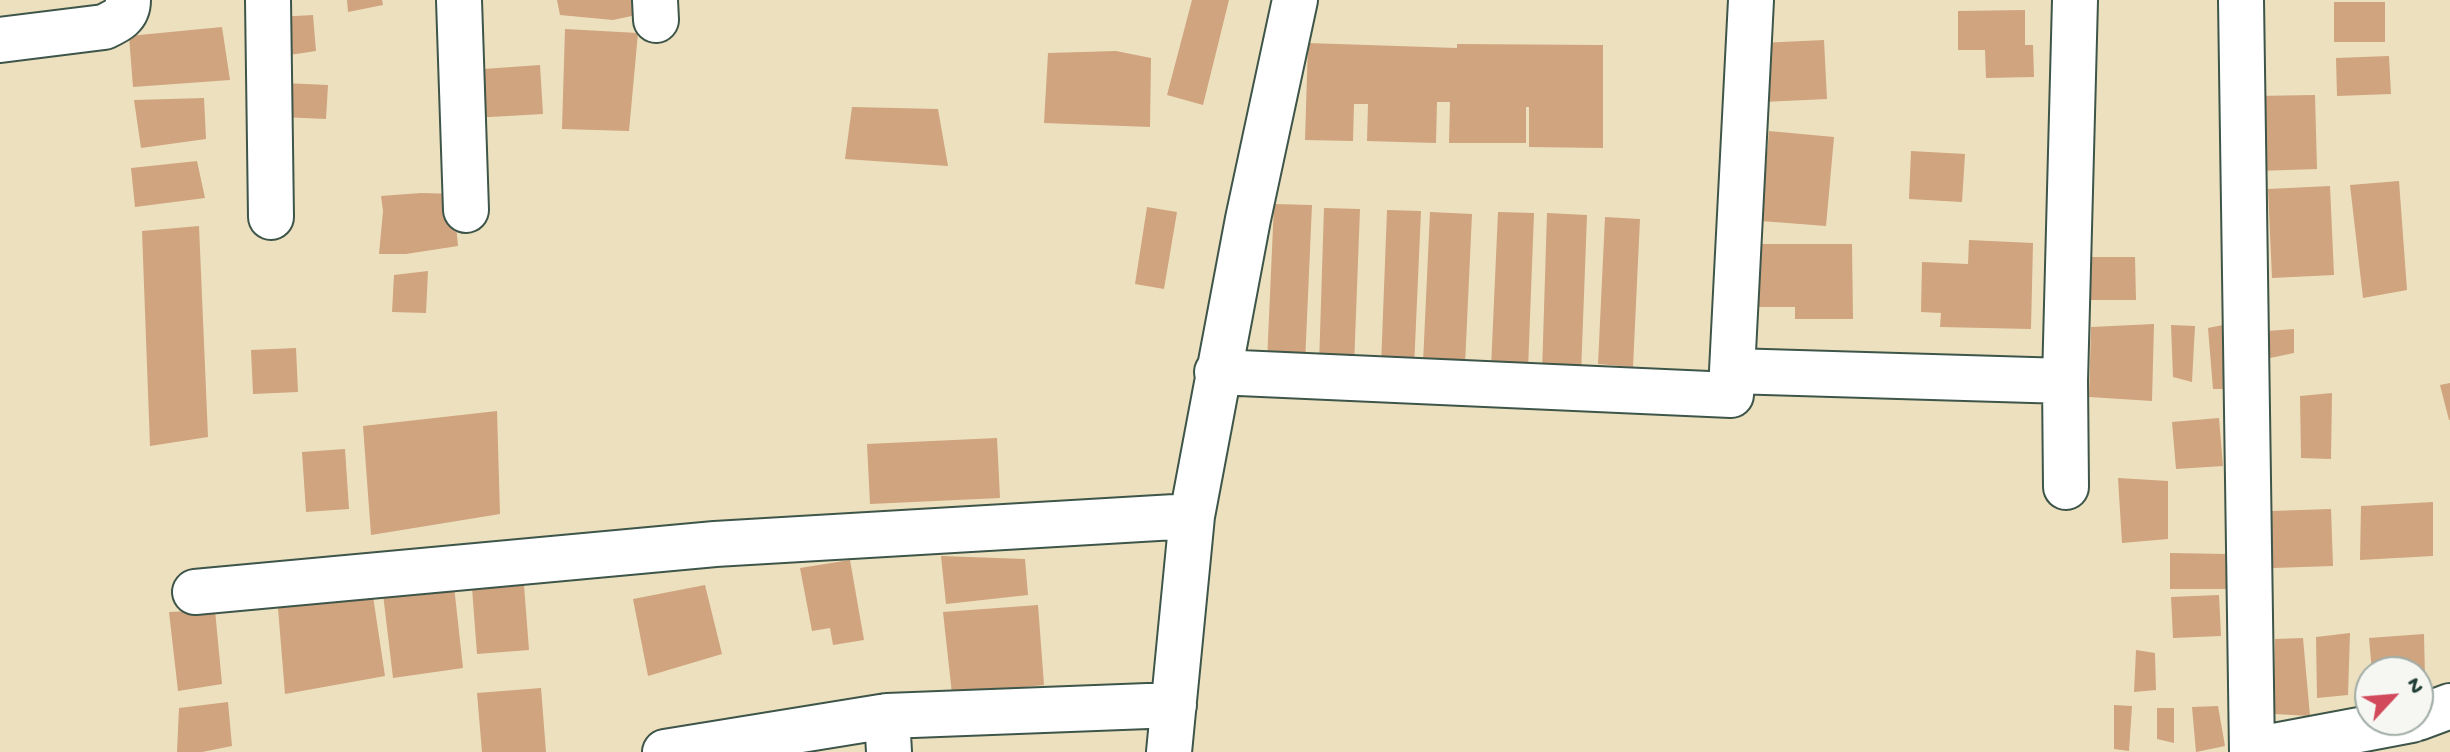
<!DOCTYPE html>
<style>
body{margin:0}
#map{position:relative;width:2450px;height:752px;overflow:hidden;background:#ede0bf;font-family:"Gochi Hand",sans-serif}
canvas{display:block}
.north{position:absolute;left:2354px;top:656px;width:80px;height:80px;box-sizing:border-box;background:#f6f6f2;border:2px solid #a0aca6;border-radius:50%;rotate:64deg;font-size:22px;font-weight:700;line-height:32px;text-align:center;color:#1f3d34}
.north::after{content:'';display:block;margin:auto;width:28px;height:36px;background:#d1495b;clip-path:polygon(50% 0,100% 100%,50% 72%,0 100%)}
</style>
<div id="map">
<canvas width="2450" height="752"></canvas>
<div class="north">N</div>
</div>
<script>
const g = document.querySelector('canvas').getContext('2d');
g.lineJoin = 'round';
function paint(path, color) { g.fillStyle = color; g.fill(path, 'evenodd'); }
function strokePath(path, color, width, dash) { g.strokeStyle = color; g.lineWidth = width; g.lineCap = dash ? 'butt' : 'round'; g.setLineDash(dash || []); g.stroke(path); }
paint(new Path2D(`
 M 347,0 L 382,0 L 383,5 L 348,12 Z
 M 557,0 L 650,0 L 655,11 L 613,20 L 560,15 Z
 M 1192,0 L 1229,0 L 1203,105 L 1167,95 Z
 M 2334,2 L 2385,2 L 2385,42 L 2334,42 Z
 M 2025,10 L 2025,45 L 2033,45 L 2034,77 L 1986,78 L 1985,50 L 1958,50 L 1958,11 Z
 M 313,15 L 316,51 L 276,57 L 276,17 Z
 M 222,27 L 230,80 L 133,87 L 129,36 Z
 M 565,29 L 638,33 L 629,131 L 562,129 Z
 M 1824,40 L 1827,99 L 1763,102 L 1760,43 Z
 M 1308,43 L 1457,48 L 1457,44 L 1603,45 L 1603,148 L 1529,147 L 1529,107 L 1526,107 L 1526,143 L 1449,143 L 1450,102 L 1437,102 L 1436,143 L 1367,141 L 1368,104 L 1354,104 L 1353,141 L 1305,140 Z
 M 1116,51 L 1151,58 L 1150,127 L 1044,123 L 1048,53 Z
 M 2389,56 L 2391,94 L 2337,96 L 2336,58 Z
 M 540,65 L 543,114 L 472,118 L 469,70 Z
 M 283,83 L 328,85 L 326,119 L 281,117 Z
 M 2315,95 L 2317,169 L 2257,171 L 2255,96 Z
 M 204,98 L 206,139 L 141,148 L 134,100 Z
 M 852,107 L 938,109 L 948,166 L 845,159 Z
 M 1769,131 L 1834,137 L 1826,226 L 1761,221 Z
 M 1911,151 L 1965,154 L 1962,202 L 1909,199 Z
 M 197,161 L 205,198 L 135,207 L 131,168 Z
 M 2399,181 L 2407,290 L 2363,298 L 2350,185 Z
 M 2330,186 L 2334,275 L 2272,278 L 2268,189 Z
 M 421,193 L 456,194 L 455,214 L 458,246 L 406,254 L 379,254 L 383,211 L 381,196 Z
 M 1274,204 L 1312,205 L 1305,363 L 1267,362 Z
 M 1147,207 L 1177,212 L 1164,289 L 1135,284 Z
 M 1324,208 L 1360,209 L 1354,366 L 1319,365 Z
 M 1387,210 L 1421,211 L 1414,368 L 1381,366 Z
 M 1430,212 L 1472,214 L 1465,365 L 1423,363 Z
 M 1498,212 L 1534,213 L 1528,370 L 1491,368 Z
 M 1547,213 L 1587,215 L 1581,374 L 1542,373 Z
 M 1605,217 L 1640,219 L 1633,367 L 1598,364 Z
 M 199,226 L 208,437 L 150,446 L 142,231 Z
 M 1969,240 L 2033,243 L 2031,329 L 1940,327 L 1941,313 L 1921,312 L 1922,262 L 1968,264 Z
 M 1754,244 L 1852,244 L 1853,319 L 1795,319 L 1795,307 L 1755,307 Z
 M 2080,257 L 2135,257 L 2136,300 L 2080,300 Z
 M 428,271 L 426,313 L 392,312 L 394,275 Z
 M 2154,324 L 2152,401 L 2089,397 L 2091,327 Z
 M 2228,324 L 2229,389 L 2213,389 L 2208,328 Z
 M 2171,325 L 2195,326 L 2192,382 L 2173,377 Z
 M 2294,329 L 2294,353 L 2270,358 L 2267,331 Z
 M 296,348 L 298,392 L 253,394 L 251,350 Z
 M 2450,383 L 2450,420 L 2449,420 L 2440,385 Z
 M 2332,393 L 2331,459 L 2301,458 L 2300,396 Z
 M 497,411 L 500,514 L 371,535 L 363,426 Z
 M 2219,418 L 2223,466 L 2176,469 L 2172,422 Z
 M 997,438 L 1000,498 L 870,504 L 867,444 Z
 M 345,449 L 349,509 L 306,512 L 302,452 Z
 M 2118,478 L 2168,481 L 2168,539 L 2122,543 Z
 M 2433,502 L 2433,556 L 2360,560 L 2361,506 Z
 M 2331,509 L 2333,566 L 2273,568 L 2271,511 Z
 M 2170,553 L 2227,554 L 2227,589 L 2170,589 Z
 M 941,556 L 1025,559 L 1028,595 L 946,604 Z
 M 850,560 L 864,640 L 833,645 L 830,628 L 812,631 L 800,568 Z
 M 371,583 L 385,676 L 285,694 L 277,596 Z
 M 524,585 L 529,650 L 477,654 L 472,588 Z
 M 705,585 L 722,654 L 648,676 L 633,599 Z
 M 454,586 L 463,668 L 393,678 L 383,594 Z
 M 2219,595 L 2221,636 L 2173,638 L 2171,597 Z
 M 1038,605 L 1044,685 L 952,694 L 943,612 Z
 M 215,610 L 222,684 L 178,691 L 169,612 Z
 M 2350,633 L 2348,695 L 2317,698 L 2316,637 Z
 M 2424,634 L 2425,678 L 2418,679 L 2418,672 L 2372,672 L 2369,638 Z
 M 2303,638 L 2310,716 L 2274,714 L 2275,639 Z
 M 2136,650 L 2155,653 L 2156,690 L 2134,692 Z
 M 541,688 L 546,752 L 482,752 L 477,693 Z
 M 228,702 L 232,746 L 202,752 L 177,752 L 179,708 Z
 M 2114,705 L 2132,706 L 2129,751 L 2114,749 Z
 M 2218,706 L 2225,746 L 2196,752 L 2192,707 Z
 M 2157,708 L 2174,708 L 2174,743 L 2157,739 Z`), '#cfa47e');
const minor = new Path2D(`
 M 268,0 L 271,217
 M 459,0 L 466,210
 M 655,0 L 656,20
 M 2241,0 L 2252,752
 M 0,40 L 104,27 C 117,21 128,16 128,0
 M 1732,371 L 1751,0
 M 1217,372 L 1731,395 L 1732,371 L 2065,381
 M 2066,487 L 2065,381 L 2075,0
 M 195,592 L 715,544 L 1192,516
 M 887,716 L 1174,705
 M 2418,718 L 2450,706
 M 2252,750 L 2412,720
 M 665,752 L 887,716 L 889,752
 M 1169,752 L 1192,516 L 1248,219 L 1295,0`);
strokePath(minor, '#3e5549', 48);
strokePath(minor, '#fff', 44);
</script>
